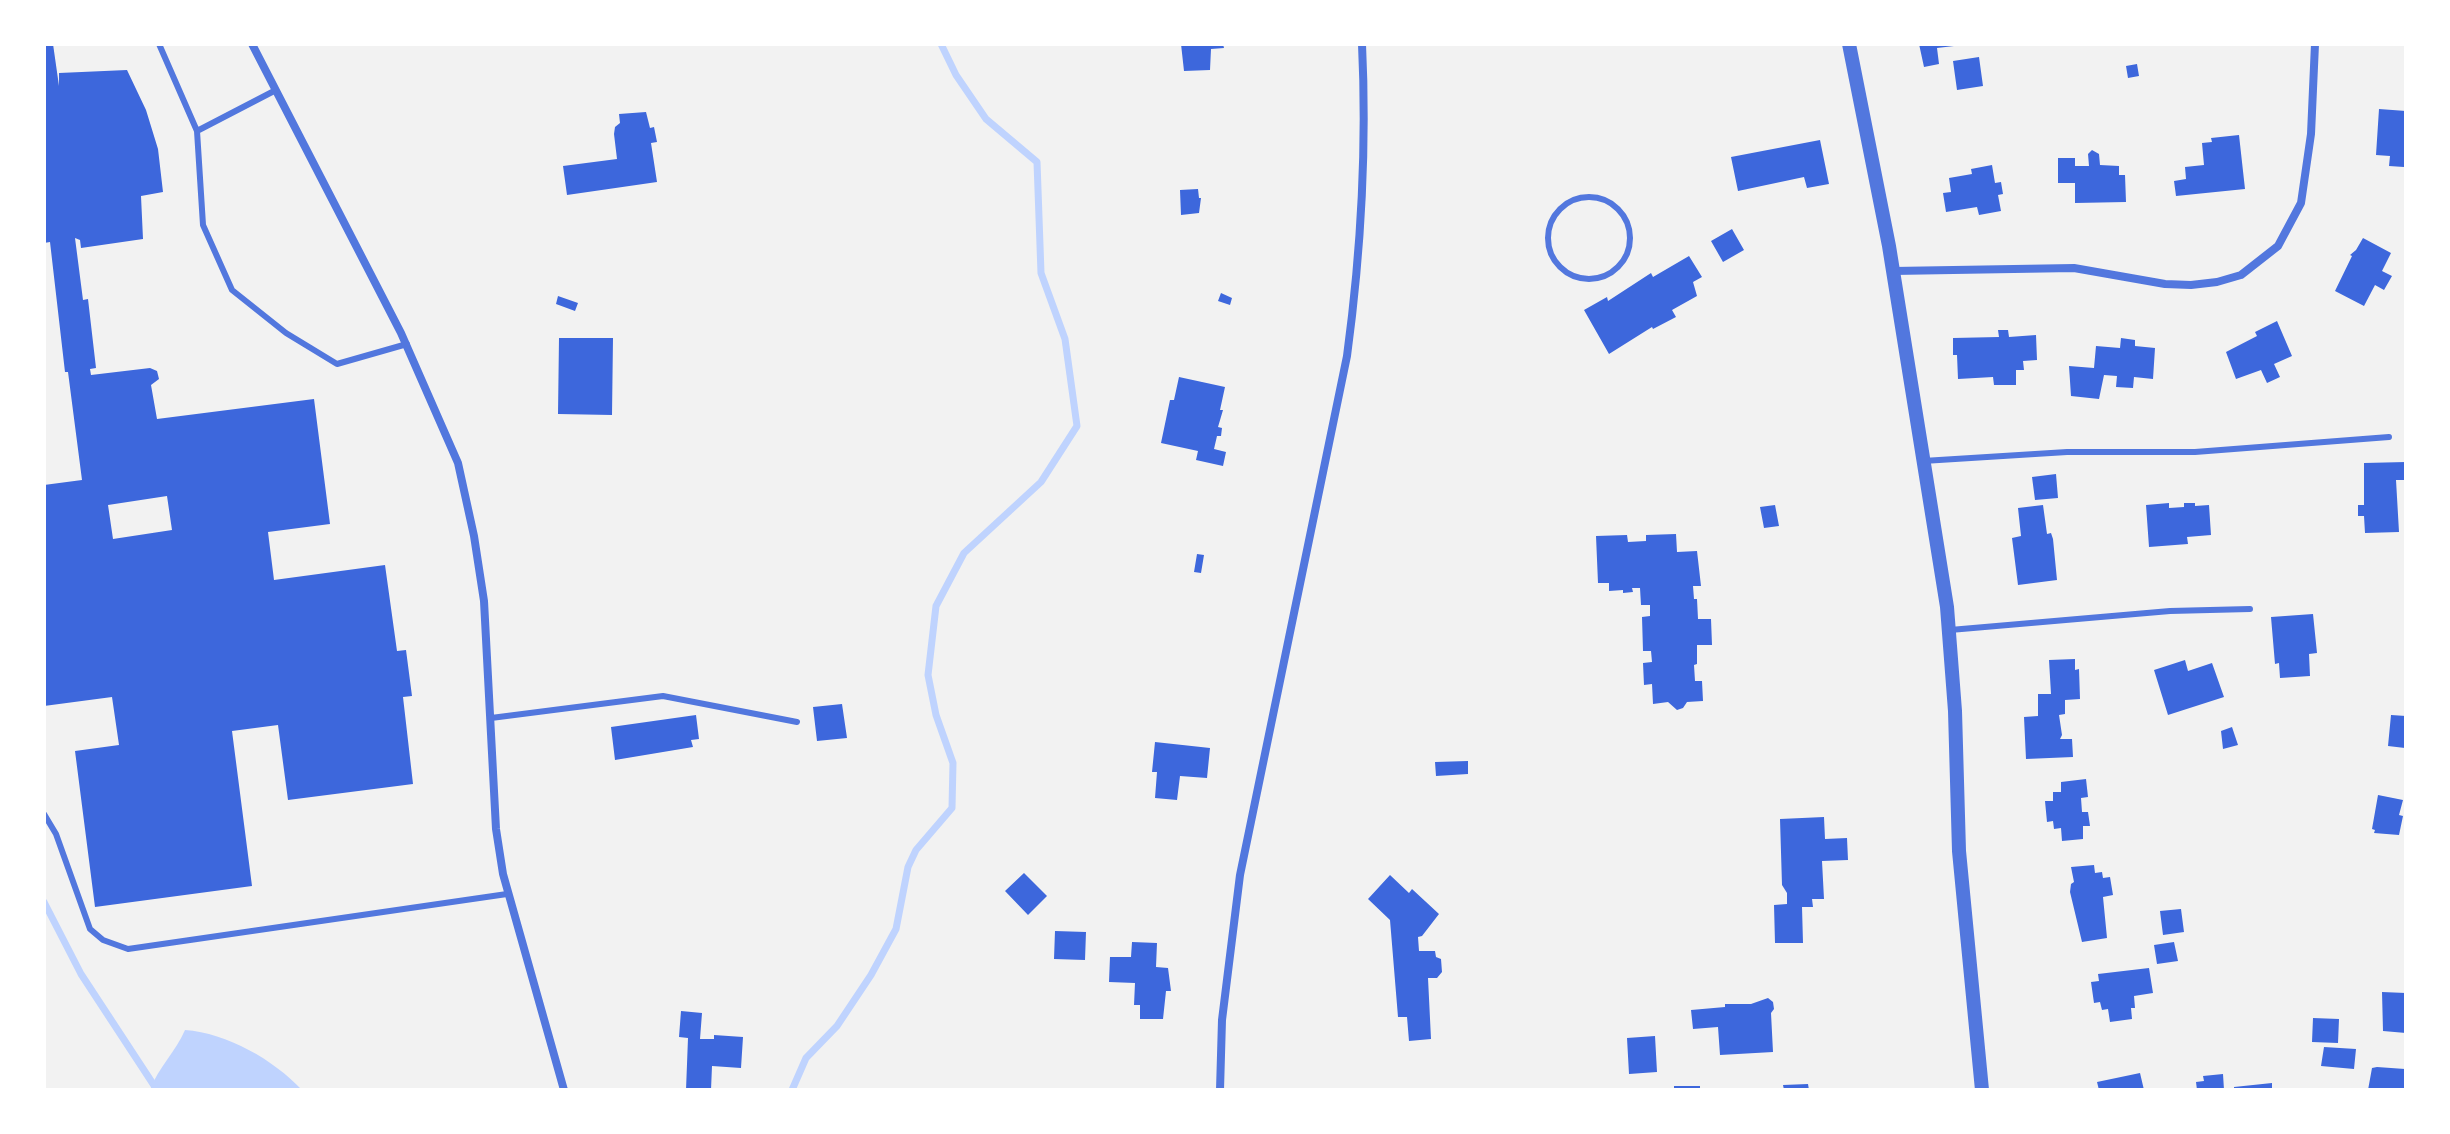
<!DOCTYPE html>
<style>
body{margin:0}
#map{position:relative;width:2450px;height:1134px;overflow:hidden;background:#f2f2f2;font-family:"Golos Text",sans-serif}
canvas{display:block}
.frame{position:absolute;inset:0;border:46px solid #fff;pointer-events:none}
</style>
<div id="map">
<canvas width="2450" height="1134"></canvas>
<div class="frame"></div>
</div>
<script>
const g = document.querySelector('canvas').getContext('2d');
g.lineJoin = 'round';
function paint(path, color) { g.fillStyle = color; g.fill(path, 'evenodd'); }
function strokePath(path, color, width, dash) { g.strokeStyle = color; g.lineWidth = width; g.lineCap = dash ? 'butt' : 'round'; g.setLineDash(dash || []); g.stroke(path); }
paint(new Path2D(`
 M 185,1030 C 227,1033 274,1060 302,1090 L 150,1090 C 158,1068 176,1051 185,1030 Z`), '#bfd3fe');
strokePath(new Path2D(`
 M 44,902 L 81,974 L 157,1090
 M 792,1090 L 806,1058 L 837,1026 L 871,975 L 896,929 L 908,867 L 916,850 L 952,808 L 953,763 L 936,715 L 928,675 L 936,606 L 964,553 L 1041,482 L 1077,426 L 1065,339 L 1041,273 L 1037,162 L 986,119 L 956,75 L 941,44`), '#bfd3fe', 7);
paint(new Path2D(`
 M 44,44 L 53,44 L 59,86 L 59,73 L 127,70 L 146,110 L 158,149 L 163,192 L 141,196 L 143,239 L 81,248 L 80,240 L 75,238 L 83,300 L 88,299 L 96,368 L 90,369 L 91,375 L 150,368 L 157,371 L 159,379 L 151,385 L 157,419 L 314,399 L 330,524 L 268,532 L 274,580 L 385,565 L 397,651 L 406,650 L 412,696 L 403,697 L 413,784 L 288,800 L 278,725 L 232,731 L 252,886 L 95,907 L 75,751 L 119,745 L 112,697 L 44,706 L 44,485 L 82,480 L 68,372 L 65,372 L 50,242 L 44,243 ZM 167,496 L 172,530 L 113,539 L 108,505 Z
 M 1181,44 L 1223,44 L 1224,48 L 1211,49 L 1210,70 L 1184,71 Z
 M 1919,44 L 1954,44 L 1954,46 L 1937,48 L 1939,64 L 1924,67 Z
 M 1979,57 L 1983,86 L 1957,90 L 1953,61 Z
 M 2137,64 L 2139,76 L 2128,78 L 2126,66 Z
 M 2379,109 L 2406,111 L 2404,167 L 2389,166 L 2390,156 L 2376,155 Z
 M 646,112 L 650,128 L 654,127 L 657,142 L 651,143 L 657,182 L 567,195 L 563,166 L 617,159 L 614,134 L 615,127 L 620,123 L 619,114 Z
 M 2239,135 L 2245,189 L 2176,196 L 2174,181 L 2186,179 L 2185,167 L 2204,165 L 2202,143 L 2212,142 L 2211,138 Z
 M 1820,140 L 1829,184 L 1807,188 L 1804,177 L 1738,191 L 1731,157 Z
 M 2092,150 L 2099,154 L 2100,165 L 2119,166 L 2119,175 L 2125,175 L 2126,202 L 2075,203 L 2075,183 L 2058,183 L 2058,158 L 2075,158 L 2075,166 L 2089,166 L 2088,154 Z
 M 1992,165 L 1995,183 L 2001,182 L 2003,194 L 1998,195 L 2001,211 L 1979,215 L 1977,207 L 1946,212 L 1943,193 L 1951,192 L 1949,178 L 1972,174 L 1971,169 Z
 M 1198,189 L 1199,198 L 1201,198 L 1199,213 L 1181,215 L 1180,190 Z
 M 1732,229 L 1744,250 L 1723,262 L 1711,241 Z
 M 2363,238 L 2391,253 L 2382,271 L 2392,276 L 2384,290 L 2375,285 L 2364,306 L 2335,291 L 2352,256 L 2350,255 L 2356,250 Z
 M 1689,256 L 1702,277 L 1693,282 L 1697,296 L 1672,310 L 1676,317 L 1653,329 L 1652,327 L 1609,354 L 1584,310 L 1607,297 L 1608,301 L 1651,273 L 1653,277 Z
 M 1221,293 L 1232,298 L 1230,305 L 1218,301 Z
 M 558,296 L 578,303 L 575,311 L 556,304 Z
 M 2277,321 L 2292,356 L 2274,364 L 2280,377 L 2267,383 L 2261,370 L 2236,379 L 2226,352 L 2257,336 L 2255,332 Z
 M 1998,330 L 2008,330 L 2009,337 L 2036,335 L 2037,360 L 2023,361 L 2024,370 L 2016,370 L 2016,385 L 1994,385 L 1993,377 L 1958,379 L 1957,355 L 1953,355 L 1953,338 L 1999,337 Z
 M 559,338 L 613,338 L 612,415 L 558,414 Z
 M 2121,338 L 2135,340 L 2135,346 L 2155,348 L 2153,379 L 2134,377 L 2133,388 L 2116,387 L 2117,376 L 2104,375 L 2099,399 L 2071,396 L 2069,366 L 2094,368 L 2096,346 L 2120,348 Z
 M 1179,377 L 1225,387 L 1220,410 L 1223,410 L 1218,427 L 1222,428 L 1221,436 L 1217,436 L 1214,449 L 1226,452 L 1223,466 L 1196,460 L 1198,451 L 1161,443 L 1170,400 L 1174,400 Z
 M 2406,462 L 2406,480 L 2396,480 L 2399,532 L 2365,533 L 2364,516 L 2358,516 L 2358,505 L 2364,505 L 2364,463 Z
 M 2056,474 L 2058,498 L 2035,500 L 2032,477 Z
 M 2169,503 L 2169,508 L 2184,507 L 2184,503 L 2195,503 L 2195,506 L 2209,505 L 2211,535 L 2187,537 L 2188,544 L 2149,547 L 2146,505 Z
 M 1775,505 L 1779,526 L 1764,528 L 1760,507 Z
 M 2043,505 L 2047,534 L 2051,533 L 2053,539 L 2057,580 L 2018,585 L 2012,538 L 2021,536 L 2018,508 Z
 M 1676,534 L 1677,552 L 1697,551 L 1701,586 L 1693,586 L 1694,599 L 1697,599 L 1698,619 L 1711,619 L 1712,645 L 1697,645 L 1697,664 L 1694,665 L 1695,681 L 1702,681 L 1703,701 L 1687,702 L 1683,708 L 1677,710 L 1668,702 L 1653,704 L 1652,684 L 1644,685 L 1643,663 L 1652,662 L 1651,651 L 1643,651 L 1642,617 L 1650,616 L 1650,605 L 1641,605 L 1640,588 L 1632,588 L 1633,592 L 1623,593 L 1623,590 L 1609,591 L 1609,583 L 1598,583 L 1596,536 L 1627,535 L 1628,542 L 1646,541 L 1646,535 Z
 M 1197,554 L 1204,555 L 1201,573 L 1194,572 Z
 M 2313,614 L 2317,653 L 2309,654 L 2310,676 L 2280,678 L 2279,663 L 2275,664 L 2271,617 Z
 M 2075,659 L 2075,670 L 2079,669 L 2080,699 L 2065,700 L 2065,714 L 2059,715 L 2062,735 L 2060,739 L 2072,739 L 2073,757 L 2026,759 L 2024,717 L 2038,716 L 2038,694 L 2051,694 L 2049,660 Z
 M 2185,660 L 2188,671 L 2212,663 L 2224,697 L 2168,715 L 2154,670 Z
 M 842,704 L 847,738 L 817,741 L 813,707 Z
 M 696,715 L 699,739 L 691,740 L 693,747 L 615,760 L 611,727 Z
 M 2391,715 L 2406,716 L 2405,748 L 2388,746 Z
 M 2232,727 L 2238,745 L 2223,749 L 2221,731 Z
 M 1155,742 L 1210,748 L 1207,778 L 1180,776 L 1177,800 L 1155,798 L 1157,772 L 1152,772 Z
 M 1468,761 L 1468,774 L 1436,776 L 1435,762 Z
 M 2086,779 L 2088,797 L 2081,798 L 2082,812 L 2088,812 L 2090,826 L 2083,826 L 2083,839 L 2062,841 L 2061,828 L 2054,829 L 2053,821 L 2047,822 L 2045,801 L 2053,801 L 2053,792 L 2061,792 L 2061,782 Z
 M 2378,795 L 2403,800 L 2399,815 L 2403,816 L 2399,835 L 2374,833 L 2375,830 L 2372,829 Z
 M 1824,817 L 1825,839 L 1847,838 L 1848,860 L 1822,861 L 1824,899 L 1812,899 L 1813,907 L 1802,907 L 1803,943 L 1775,943 L 1774,905 L 1787,904 L 1787,893 L 1782,885 L 1780,819 Z
 M 2094,865 L 2095,873 L 2102,872 L 2103,878 L 2110,877 L 2113,895 L 2103,897 L 2107,938 L 2082,942 L 2070,892 L 2071,884 L 2074,882 L 2071,867 Z
 M 1024,873 L 1047,896 L 1028,915 L 1005,891 Z
 M 1390,875 L 1409,893 L 1412,889 L 1439,914 L 1422,936 L 1418,937 L 1419,951 L 1435,951 L 1436,957 L 1441,959 L 1442,972 L 1437,978 L 1428,978 L 1431,1039 L 1409,1041 L 1407,1017 L 1398,1017 L 1390,920 L 1368,899 Z
 M 2181,909 L 2184,932 L 2163,935 L 2160,911 Z
 M 1055,931 L 1086,932 L 1085,960 L 1054,959 Z
 M 1132,942 L 1157,943 L 1156,967 L 1168,968 L 1171,991 L 1166,991 L 1163,1019 L 1140,1019 L 1140,1005 L 1134,1005 L 1135,983 L 1109,982 L 1110,957 L 1131,957 Z
 M 2174,942 L 2178,961 L 2157,964 L 2154,945 Z
 M 2149,968 L 2153,993 L 2134,996 L 2135,1008 L 2131,1008 L 2132,1019 L 2110,1022 L 2108,1009 L 2102,1010 L 2100,1002 L 2094,1003 L 2091,982 L 2099,981 L 2098,974 Z
 M 2382,992 L 2406,993 L 2406,1033 L 2383,1031 Z
 M 1768,998 L 1773,1002 L 1774,1009 L 1771,1013 L 1773,1052 L 1720,1055 L 1718,1027 L 1693,1029 L 1691,1010 L 1725,1007 L 1725,1004 L 1751,1004 Z
 M 681,1011 L 702,1013 L 700,1039 L 714,1039 L 714,1035 L 743,1037 L 741,1068 L 712,1066 L 711,1090 L 686,1090 L 688,1038 L 679,1037 Z
 M 2313,1018 L 2339,1019 L 2338,1043 L 2312,1042 Z
 M 1655,1036 L 1657,1072 L 1629,1074 L 1627,1038 Z
 M 2324,1047 L 2356,1049 L 2354,1069 L 2321,1066 Z
 M 2377,1067 L 2405,1069 L 2406,1090 L 2368,1090 L 2372,1068 Z
 M 2140,1073 L 2144,1090 L 2099,1090 L 2097,1082 Z
 M 2223,1074 L 2224,1090 L 2197,1090 L 2196,1082 L 2204,1081 L 2203,1076 Z
 M 2272,1083 L 2272,1090 L 2234,1090 L 2234,1087 Z
 M 1808,1084 L 1809,1090 L 1784,1090 L 1783,1085 Z
 M 1674,1086 L 1700,1086 L 1700,1090 L 1674,1090 Z`), '#3d67dc');
strokePath(new Path2D(`
 M 159,44 L 197,131
 M 276,90 L 197,131 L 203,225 L 232,290 L 286,333 L 337,364 L 407,344
 M1548 238a41 41 0 1 1 82 0a41 41 0 1 1-82 0Z
 M 1923,461 L 2067,452 L 2195,452 L 2389,437
 M 1950,630 L 2170,611 L 2250,609
 M 491,718 L 663,696 L 797,722
 M 44,814 L 56,834 L 90,929 L 103,940 L 128,949 L 507,894`), '#5277de', 6);
strokePath(new Path2D(`
 M 252,44 L 401,333 L 458,463 L 474,536 L 484,601 L 496,829 L 503,874 L 564,1090
 M 1893,271 L 2074,268 L 2165,284 L 2191,285 L 2217,282 L 2241,275 L 2278,246 L 2301,203 L 2311,134 L 2315,44
 M 1220,1090 L 1222,1020 L 1240,875 L 1347,356 C 1361,252 1367,149 1362,44`), '#5277de', 8);
strokePath(new Path2D(`
 M 1849,44 L 1889,246 L 1947,607 L 1955,711 L 1959,851 L 1982,1090`), '#5277de', 14);
</script>
